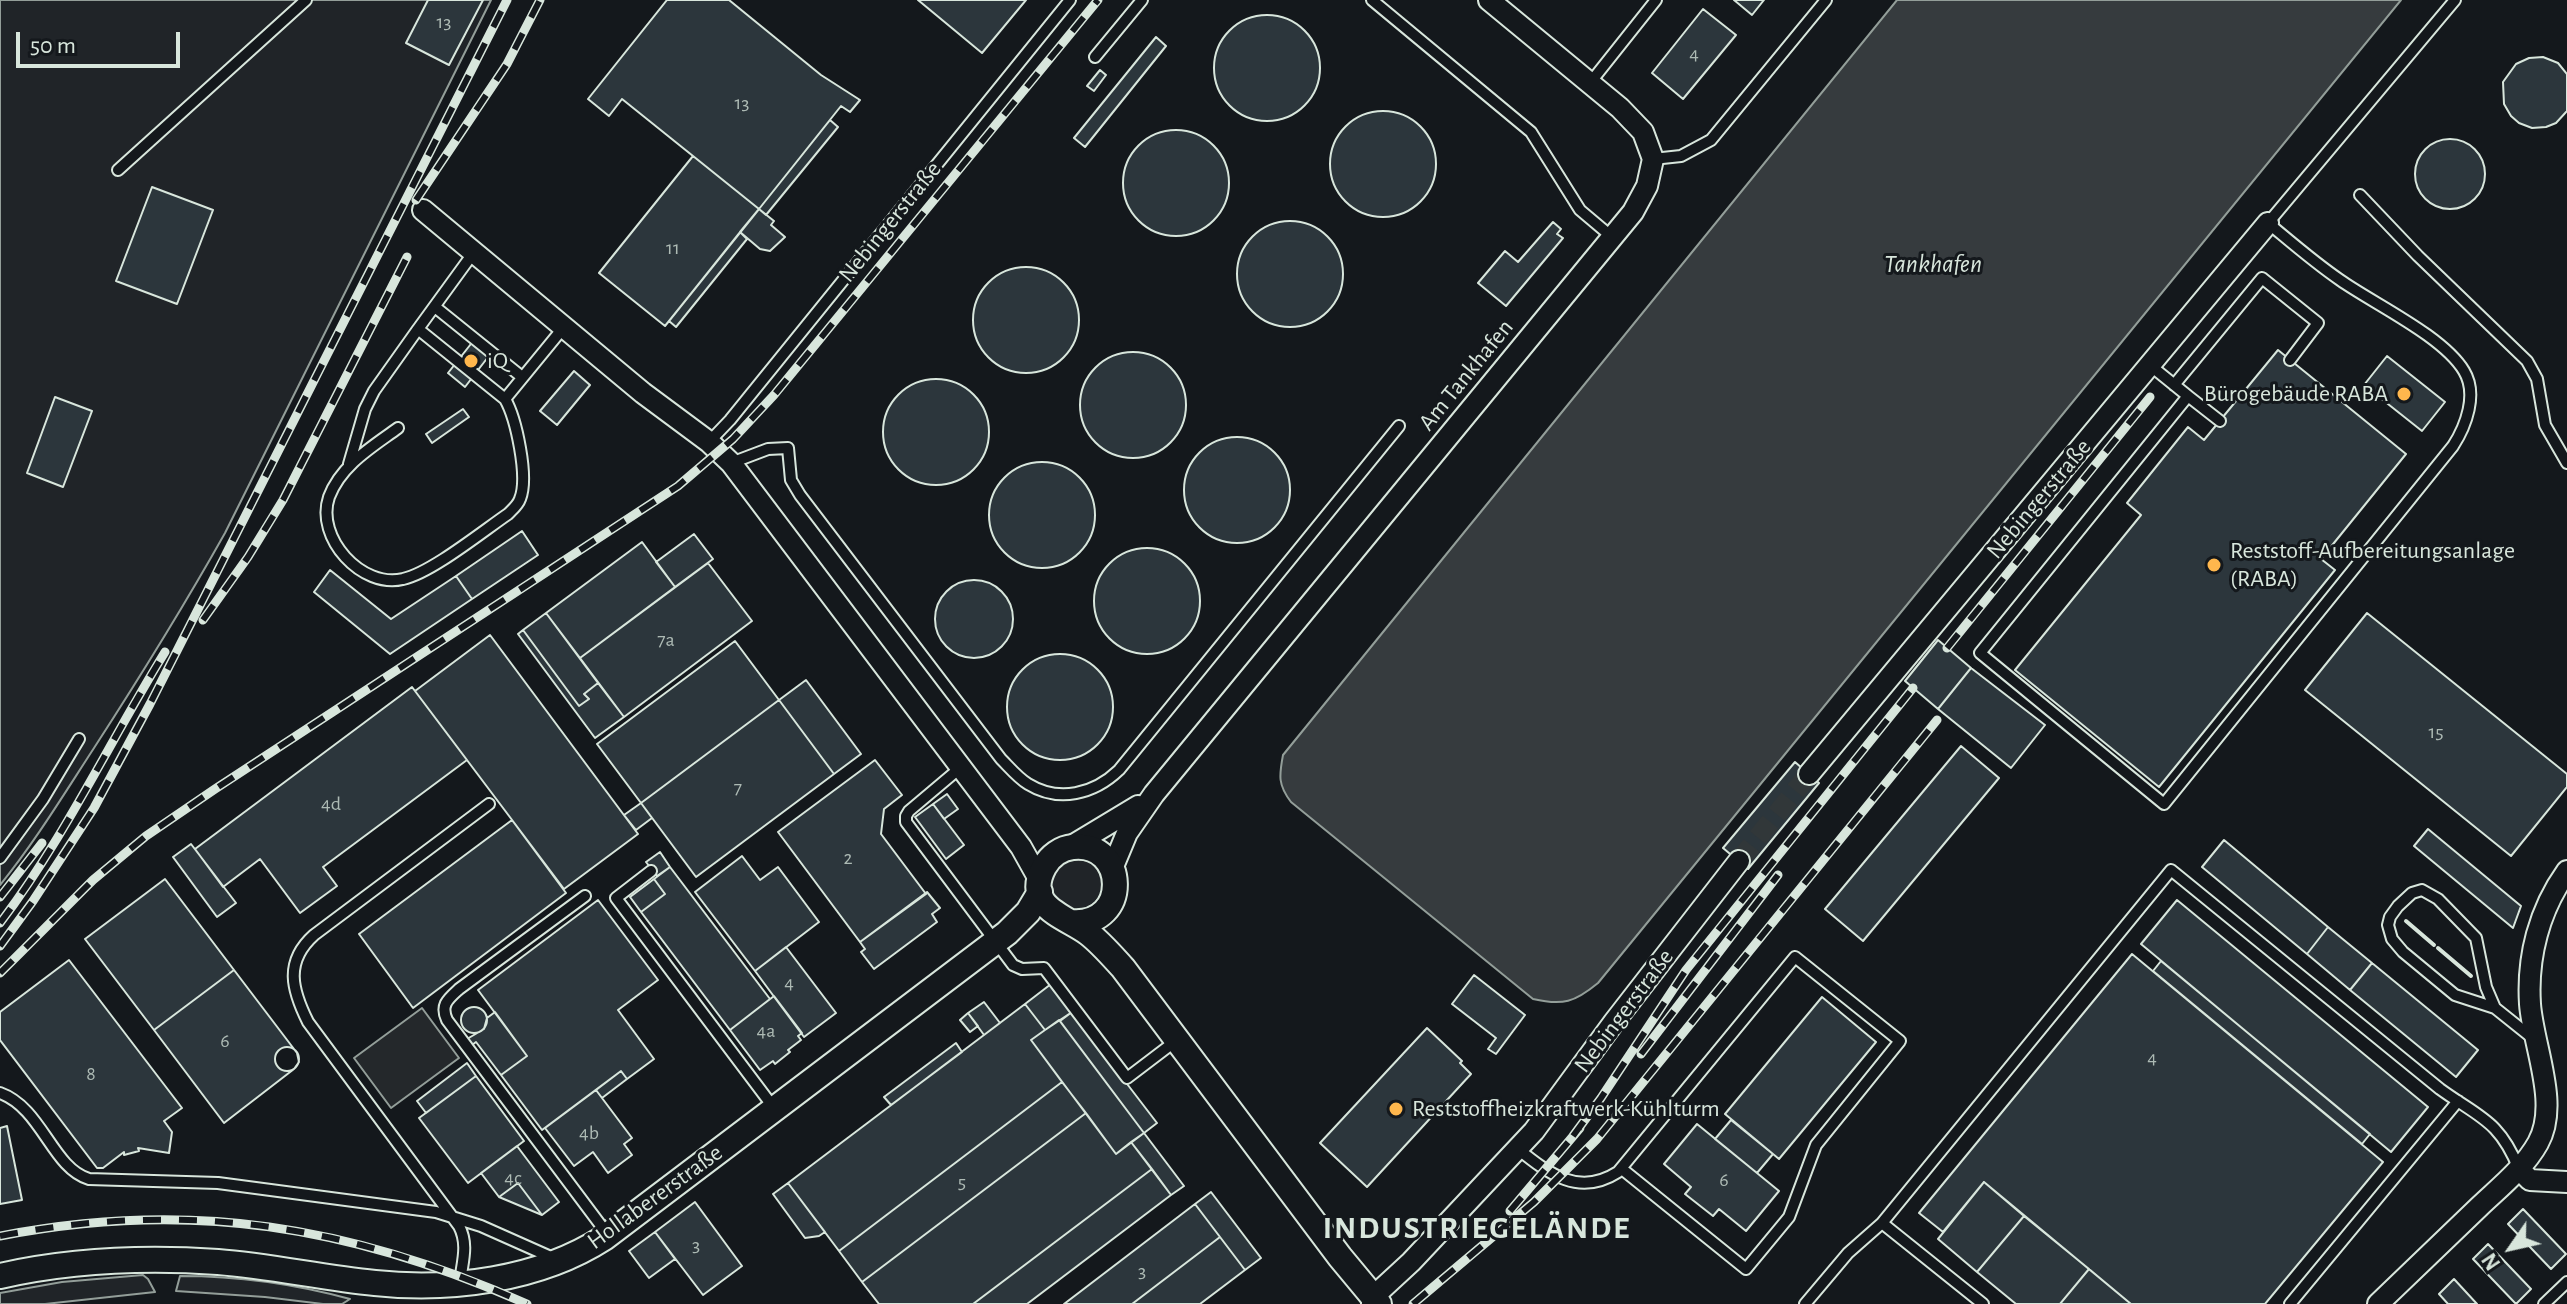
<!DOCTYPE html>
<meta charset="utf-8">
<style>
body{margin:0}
#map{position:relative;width:2567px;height:1304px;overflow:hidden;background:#14181c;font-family:"Alegreya Sans",sans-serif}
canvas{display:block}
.north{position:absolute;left:2471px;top:1208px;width:80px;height:80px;-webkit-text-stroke:6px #14181c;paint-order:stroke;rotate:236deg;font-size:22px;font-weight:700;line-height:32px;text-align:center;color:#d8e6dc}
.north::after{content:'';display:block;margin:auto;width:28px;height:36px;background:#d8e6dc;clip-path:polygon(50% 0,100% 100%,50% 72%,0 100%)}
.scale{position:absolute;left:16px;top:32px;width:164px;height:36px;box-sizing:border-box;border:4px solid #d8e6dc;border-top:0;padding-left:10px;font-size:24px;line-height:28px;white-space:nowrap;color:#d8e6dc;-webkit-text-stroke:6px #14181c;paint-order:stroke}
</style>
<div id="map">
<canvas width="2567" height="1304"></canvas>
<div class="north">N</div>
<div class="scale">50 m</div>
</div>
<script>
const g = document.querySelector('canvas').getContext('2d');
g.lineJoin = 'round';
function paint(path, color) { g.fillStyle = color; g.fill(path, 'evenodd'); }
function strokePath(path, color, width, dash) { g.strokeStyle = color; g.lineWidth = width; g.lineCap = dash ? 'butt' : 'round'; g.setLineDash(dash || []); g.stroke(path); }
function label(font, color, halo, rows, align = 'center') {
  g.font = font + ' "Alegreya Sans",sans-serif'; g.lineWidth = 6; g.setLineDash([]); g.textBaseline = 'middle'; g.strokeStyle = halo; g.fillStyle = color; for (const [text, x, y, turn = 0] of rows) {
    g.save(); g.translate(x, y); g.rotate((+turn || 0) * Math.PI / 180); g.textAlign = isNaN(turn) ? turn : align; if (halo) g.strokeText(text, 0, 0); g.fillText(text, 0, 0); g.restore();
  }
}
const green = new Path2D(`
 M 0,0 L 491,0 L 225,533 C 184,606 140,677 94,748 C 64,794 35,842 0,885 Z
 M1051 884a26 26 0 1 1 52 0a26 26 0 1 1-52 0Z
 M 143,1275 L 148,1279 L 155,1292 L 45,1304 L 0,1304 L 0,1293 L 62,1282 Z
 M 180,1276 C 238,1276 295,1284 350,1299 L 342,1304 L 323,1304 L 265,1297 L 176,1291 Z`);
paint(green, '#202428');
strokePath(green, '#939e99', 2);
const parking = new Path2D(`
 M 422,1008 L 459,1058 L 391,1108 L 354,1058 Z`);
paint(parking, '#24282b');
strokePath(parking, '#939e99', 2);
const water = new Path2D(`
 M 1897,0 L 2401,0 L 1598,983 C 1575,1002 1563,1006 1533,999 L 1291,802 C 1278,785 1279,776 1283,755 Z`);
paint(water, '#363b3e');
strokePath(water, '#939e99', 2);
const building = new Path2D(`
 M 428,0 L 483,0 L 449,65 L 406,43 Z
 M 667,0 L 729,0 L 821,75 L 860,100 L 850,112 L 841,106 L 759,209 L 622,99 L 609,116 L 588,99 Z
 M 918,0 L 1026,0 L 982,53 Z
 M 1734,0 L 1764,0 L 1752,15 Z
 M 1703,9 L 1736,35 L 1683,99 L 1652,73 Z
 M1214 68a53 53 0 1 1 106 0a53 53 0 1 1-106 0Z
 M 1156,37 L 1166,46 L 1085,147 L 1074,138 Z
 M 2543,57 L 2558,63 L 2567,74 L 2567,111 L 2556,123 L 2546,127 L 2532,128 L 2519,123 L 2511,116 L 2504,104 L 2503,82 L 2516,64 L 2529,58 Z
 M 1100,70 L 1106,75 L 1094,91 L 1087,86 Z
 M1330 164a53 53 0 1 1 106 0a53 53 0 1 1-106 0Z
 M 830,120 L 838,127 L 766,215 L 759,209 Z
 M1123 183a53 53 0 1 1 106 0a53 53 0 1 1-106 0Z
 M2415 174a35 35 0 1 1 70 0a35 35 0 1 1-70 0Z
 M 693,156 L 759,209 L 665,326 L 599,273 Z
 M 152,187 L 213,210 L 177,304 L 116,281 Z
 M 759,209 L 774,221 L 771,225 L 785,237 L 770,251 L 760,249 L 740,232 Z
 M1237 274a53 53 0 1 1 106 0a53 53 0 1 1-106 0Z
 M 1553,222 L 1561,229 L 1557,234 L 1563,238 L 1506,306 L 1478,283 L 1505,251 L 1518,262 Z
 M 740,232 L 747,239 L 676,327 L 669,321 Z
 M973 320a53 53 0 1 1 106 0a53 53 0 1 1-106 0Z
 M 478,335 L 495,348 L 465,387 L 448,373 Z
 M 2278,350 L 2406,454 L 2321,559 L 2335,570 L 2159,787 L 2015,670 L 2141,515 L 2127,503 L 2188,427 L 2204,440 Z
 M1080 405a53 53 0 1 1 106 0a53 53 0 1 1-106 0Z
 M 2387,356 L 2445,402 L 2422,431 L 2364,385 Z
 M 574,371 L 590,385 L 557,425 L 540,411 Z
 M883 432a53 53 0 1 1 106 0a53 53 0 1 1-106 0Z
 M 55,397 L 92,411 L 63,487 L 27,473 Z
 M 463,409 L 469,417 L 432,443 L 426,434 Z
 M1184 490a53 53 0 1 1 106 0a53 53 0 1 1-106 0Z
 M989 515a53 53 0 1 1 106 0a53 53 0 1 1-106 0Z
 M 522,531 L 538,555 L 472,599 L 456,576 Z
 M 694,534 L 713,559 L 675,587 L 656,562 Z
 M 642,542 L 675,587 L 580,658 L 546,613 Z
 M1094 601a53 53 0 1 1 106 0a53 53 0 1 1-106 0Z
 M 708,563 L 752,621 L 624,717 L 580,658 Z
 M 330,570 L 391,619 L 456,576 L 472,599 L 390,654 L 314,592 Z
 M935 619a39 39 0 1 1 78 0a39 39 0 1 1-78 0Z
 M 546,613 L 598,683 L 584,694 L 589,699 L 579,706 L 523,630 Z
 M 2367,613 L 2567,774 L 2567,787 L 2511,856 L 2305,690 Z
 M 523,630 L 579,706 L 589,699 L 584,694 L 598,683 L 624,717 L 595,738 L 518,634 Z
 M 490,635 L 638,834 L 564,889 L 415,691 Z
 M 1938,640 L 1971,668 L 1938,709 L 1905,681 Z
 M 735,641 L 779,700 L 641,803 L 597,744 Z
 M1007 707a53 53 0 1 1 106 0a53 53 0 1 1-106 0Z
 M 1971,668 L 2045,725 L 2011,768 L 1938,709 Z
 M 806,680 L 861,754 L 834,774 L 779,700 Z
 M 412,687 L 467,760 L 323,867 L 337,886 L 300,913 L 260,859 L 223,887 L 195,849 Z
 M 779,700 L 834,774 L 696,877 L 641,803 Z
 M 1961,746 L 1999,778 L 1863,941 L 1825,909 Z
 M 875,760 L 902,795 L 884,809 L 881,834 L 926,894 L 860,942 L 778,832 Z
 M 1795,762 L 1819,783 L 1748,869 L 1723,848 Z
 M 947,794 L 958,809 L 944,819 L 933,804 Z
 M 641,803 L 652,818 L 636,830 L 624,815 Z
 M 933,804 L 964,845 L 946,859 L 915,817 Z
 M 512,820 L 566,893 L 413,1008 L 359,934 Z
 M 2428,829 L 2521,906 L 2513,928 L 2414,846 Z
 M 2224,840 L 2328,927 L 2307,954 L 2202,867 Z
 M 191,844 L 236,903 L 217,917 L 173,857 Z
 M 660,852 L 670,867 L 657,876 L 646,862 Z
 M 742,856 L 760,880 L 778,867 L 819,922 L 755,971 L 695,892 Z
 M 670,867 L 770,999 L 730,1030 L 641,912 L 665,894 L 654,879 Z
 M 165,879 L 234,970 L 154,1030 L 85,939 Z
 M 654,879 L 665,894 L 641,912 L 630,897 Z
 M 927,892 L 940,908 L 932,914 L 937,922 L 874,969 L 861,952 L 865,949 L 860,942 Z
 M 598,900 L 658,980 L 618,1010 L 654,1059 L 627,1079 L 621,1071 L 542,1130 L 501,1075 L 527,1056 L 478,990 Z
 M 2177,900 L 2428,1107 L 2391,1152 L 2141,944 Z
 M 2328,927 L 2372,963 L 2350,990 L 2307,954 Z
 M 786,947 L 836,1013 L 804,1037 L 755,971 Z
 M 2132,954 L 2383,1162 L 2265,1304 L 2131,1304 L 1984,1182 L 1943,1232 L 1919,1213 Z
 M 69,960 L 182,1108 L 164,1121 L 172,1132 L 169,1153 L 138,1148 L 139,1151 L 124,1155 L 124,1152 L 103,1168 L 97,1168 L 0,1040 L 0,1012 Z
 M 2161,961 L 2370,1134 L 2362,1144 L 2153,971 Z
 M 2372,963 L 2478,1050 L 2456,1077 L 2350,990 Z
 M 234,970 L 297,1053 L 299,1062 L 294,1069 L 224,1123 L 154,1030 Z
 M 1474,975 L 1525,1015 L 1496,1054 L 1488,1049 L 1496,1038 L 1452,1004 Z
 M 1051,984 L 1072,1012 L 1045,1030 L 1025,1004 Z
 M 774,996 L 802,1033 L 798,1036 L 801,1040 L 788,1050 L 790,1052 L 775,1064 L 773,1061 L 760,1070 L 730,1030 Z
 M 1822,997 L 1876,1042 L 1779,1159 L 1725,1114 Z
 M 984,1002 L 1000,1023 L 984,1035 L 968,1013 Z
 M 1025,1004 L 1045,1030 L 1031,1040 L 1062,1082 L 839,1251 L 788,1183 Z
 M461 1020a13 13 0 1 1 26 0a13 13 0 1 1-26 0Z
 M 495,1012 L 527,1056 L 501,1075 L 476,1042 L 472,1045 L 467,1039 L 484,1029 L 487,1018 Z
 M 1072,1012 L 1157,1123 L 1144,1133 L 1060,1021 Z
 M 968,1013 L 978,1026 L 970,1032 L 960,1020 Z
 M 1059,1020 L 1144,1133 L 1116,1154 L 1031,1040 Z
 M 1427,1028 L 1462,1061 L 1460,1063 L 1471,1074 L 1367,1187 L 1320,1143 Z
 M 956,1043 L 962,1052 L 891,1105 L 884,1097 Z
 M275 1059a12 12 0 1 1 24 0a12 12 0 1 1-24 0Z
 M 467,1063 L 476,1076 L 426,1113 L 417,1101 Z
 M 621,1071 L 627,1079 L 602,1098 L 596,1090 Z
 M 476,1076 L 524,1141 L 468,1183 L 419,1118 Z
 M 1062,1082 L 1086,1113 L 862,1282 L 839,1251 Z
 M 596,1090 L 632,1138 L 624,1144 L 632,1155 L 608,1173 L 593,1152 L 574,1166 L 545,1128 Z
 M 1086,1113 L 1116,1154 L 1131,1142 L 1152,1169 L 973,1304 L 879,1304 L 862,1282 Z
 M 1731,1120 L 1773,1154 L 1757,1173 L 1715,1139 Z
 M 1697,1124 L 1779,1191 L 1746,1231 L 1719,1209 L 1713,1216 L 1685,1194 L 1691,1187 L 1664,1164 Z
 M 7,1126 L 22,1200 L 0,1204 L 0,1128 Z
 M 1144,1133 L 1184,1186 L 1171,1195 L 1131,1142 Z
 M 517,1146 L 559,1202 L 542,1215 L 518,1183 L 499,1197 L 481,1173 Z
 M 1152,1169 L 1171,1195 L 1027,1304 L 973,1304 Z
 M 1984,1182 L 2024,1216 L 1977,1272 L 1938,1239 Z
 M 518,1183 L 542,1215 L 499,1197 Z
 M 788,1183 L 825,1232 L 819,1236 L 805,1238 L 773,1194 Z
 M 1211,1192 L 1261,1258 L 1245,1270 L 1195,1204 Z
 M 695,1202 L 742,1266 L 703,1295 L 655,1232 Z
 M 1195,1204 L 1220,1237 L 1132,1304 L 1064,1304 Z
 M 2523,1209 L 2566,1254 L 2551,1269 L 2508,1224 Z
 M 2024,1216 L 2089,1269 L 2060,1304 L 2016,1304 L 1977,1272 Z
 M 655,1232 L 675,1259 L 649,1278 L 629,1251 Z
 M 1220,1237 L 1245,1270 L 1200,1304 L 1132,1304 Z
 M 2488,1244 L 2531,1289 L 2516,1304 L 2473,1259 Z
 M 2089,1269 L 2131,1304 L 2060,1304 Z
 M 2454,1279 L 2477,1304 L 2448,1304 L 2439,1294 Z`);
paint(building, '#2c363c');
strokePath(building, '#d8e6dc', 2);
strokePath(new Path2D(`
 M 1739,861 L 1809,774`), '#313739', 20, [20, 10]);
const service = new Path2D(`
 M 1372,0 L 1531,132 L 1580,210 L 1612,237
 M 1095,57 L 1142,0
 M 1590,83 L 1656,0
 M 1653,159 L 1681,156 L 1711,140 L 1826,0
 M 118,170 L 306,0
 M 2360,195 L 2418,256 L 2527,361 L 2537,379 L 2545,425 L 2567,463
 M 474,252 L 418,329 L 505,399 L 564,327
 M 435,307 L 522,377
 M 2151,366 L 2188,396 L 1980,653 L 2164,804 L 2453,446 C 2466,426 2478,394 2464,371 C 2443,336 2374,304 2340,280 C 2315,263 2291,242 2268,223 L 2455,0
 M 2174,385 L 2262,278 L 2318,323 L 2290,360
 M 2188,396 L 2220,421
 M 398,428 C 372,447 341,465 329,497 C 315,538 362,589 403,579 C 431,573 483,531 508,514 C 513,509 518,505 520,499 C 529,477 516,418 505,399
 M 709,442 L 730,420 L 1070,0
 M 731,463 L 768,449 L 788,448 L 791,480 L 800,495 L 1001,759 C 1009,767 1018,778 1028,784 C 1059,803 1094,794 1119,770 L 1399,426
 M 349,464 L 365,409 L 374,391 L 418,329
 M 960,768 L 909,811 L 906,816 L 906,822 L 1013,965 L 1022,969 L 1044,968 L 1127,1078 L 1177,1040
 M 0,858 L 43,799 L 79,739
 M 651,871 L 616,898 L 774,1108
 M 585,896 L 459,989 C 448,999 440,1005 447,1020 L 608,1235
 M 2495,1008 L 2486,987 L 2476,938 L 2438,899 L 2422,890 L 2412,893 L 2398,906 L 2390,917 L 2388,925 L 2392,939 L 2403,952 L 2455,995 L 2495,1008 L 2535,1040
 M 0,1093 C 42,1108 52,1168 89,1179 L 218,1183 L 436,1212 L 481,1226 L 553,1258
 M 1518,1149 C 1549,1174 1579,1197 1618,1172 L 1795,957 L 1900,1041 L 1816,1145 L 1789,1217 L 1746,1269 L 1622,1169
 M 1882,1223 L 2171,870 L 2440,1089 C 2480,1118 2499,1120 2519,1169
 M 460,1282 C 462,1263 469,1245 459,1226 L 308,1022 C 292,990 284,962 314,935 L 489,804
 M 1805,1304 L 1848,1253 L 1882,1223 L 1983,1304
 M 2290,1304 L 2458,1101
 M 2544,1304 L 2567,1282`);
const minor = new Path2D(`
 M 423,210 L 643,393 L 709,442 L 731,463 L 1021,847 L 1040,881
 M 1809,774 L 2268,223
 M 1070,847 L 1138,806
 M 1112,869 L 1127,833 L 1154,794 L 1633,212 L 1647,186 L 1653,159 L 1643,132 L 1620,108 L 1489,0
 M 2519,1169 L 2530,1180 L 2567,1182
 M 1372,1304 L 1373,1297 L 1411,1262 L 1534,1131 L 1614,1022 L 1739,861
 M 2378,1304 C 2412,1271 2446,1239 2480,1206 C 2500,1187 2524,1168 2538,1143 C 2560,1104 2533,1046 2530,1004 C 2527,957 2539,910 2567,871`);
const tertiary = new Path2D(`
 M 1072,922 C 1131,926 1127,841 1073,847 C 1061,848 1050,856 1044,867 C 1023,907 1065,916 1088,933 C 1101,943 1112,956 1123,968 L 1340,1257 L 1379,1304
 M 0,1276 C 71,1260 145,1257 218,1262 C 271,1266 322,1278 375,1283 C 450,1291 539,1280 604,1238 L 1007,933 L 1028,912 L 1040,892`);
strokePath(service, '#d8e6dc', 14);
strokePath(minor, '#d8e6dc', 24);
strokePath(tertiary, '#d8e6dc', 28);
strokePath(service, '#14181c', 10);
strokePath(minor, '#14181c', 20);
strokePath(tertiary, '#14181c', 24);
const rail = new Path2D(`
 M 416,200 L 507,64 L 540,0
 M 203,620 L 248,557 L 283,500 L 407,257
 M 1947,648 L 2150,397
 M 0,897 L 42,843
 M 0,923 C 64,839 110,741 165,652
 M 0,946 L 33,901 L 94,808 L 150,704 L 507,0
 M 0,973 L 93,880 L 146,836 L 215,789 L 678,486 L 733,439 L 774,395 L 1098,0
 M 1641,1054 L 1778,875
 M 1573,1136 L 1601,1098 L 1686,970 L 1913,688
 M 1510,1211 L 1580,1128
 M 0,1236 C 190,1199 352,1226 527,1304
 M 1413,1304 L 1534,1202 L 1597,1139 L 1937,720`);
strokePath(rail, '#d8e6dc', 9);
strokePath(rail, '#14181c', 6, [18]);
strokePath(new Path2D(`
 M 2406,921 L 2434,945
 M 2438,948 L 2471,976`), '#d8e6dc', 4);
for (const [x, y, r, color] of [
 [471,361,8,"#ffb74d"],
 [2404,394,8,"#ffb74d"],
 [2214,565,8,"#ffb74d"],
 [1396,1109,8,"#ffb74d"]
]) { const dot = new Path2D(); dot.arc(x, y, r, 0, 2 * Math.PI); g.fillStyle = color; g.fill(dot); strokePath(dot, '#14181c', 3); }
label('20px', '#adbab4', null, [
 ["13",444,22],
 ["4",1694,54],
 ["13",742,103],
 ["11",673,248],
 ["7a",666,640],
 ["15",2436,732],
 ["7",738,788],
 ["4d",331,804],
 ["2",848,858],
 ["4",789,983],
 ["4a",766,1031],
 ["6",225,1041],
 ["4",2152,1058],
 ["8",91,1074],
 ["4b",589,1133],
 ["4c",513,1178],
 ["6",1724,1180],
 ["5",962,1182],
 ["3",696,1245],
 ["3",1142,1271]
]);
label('24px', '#d8e6dc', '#14181c', [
 ["Nebingerstraße",890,222,-51],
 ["Am Tankhafen",1466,375,-51],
 ["Nebingerstraße",2039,499,-50],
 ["Nebingerstraße",1624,1011,-53],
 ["Hollabererstraße",655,1197,-36]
]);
label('24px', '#d8e6dc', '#14181c', [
 ["iQ",487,361],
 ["Bürogebäude RABA",2388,394,"right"],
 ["Reststoff-Aufbereitungsanlage",2230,551],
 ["(RABA)",2230,579],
 ["Reststoffheizkraftwerk-Kühlturm",1412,1109]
], 'left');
label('italic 26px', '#d8e6dc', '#14181c', [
 ["Tankhafen",1933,264]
]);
g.letterSpacing = '2px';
label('bold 32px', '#d8e6dc', '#14181c', [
 ["INDUSTRIEGELÄNDE",1477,1228]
]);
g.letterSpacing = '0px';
</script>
